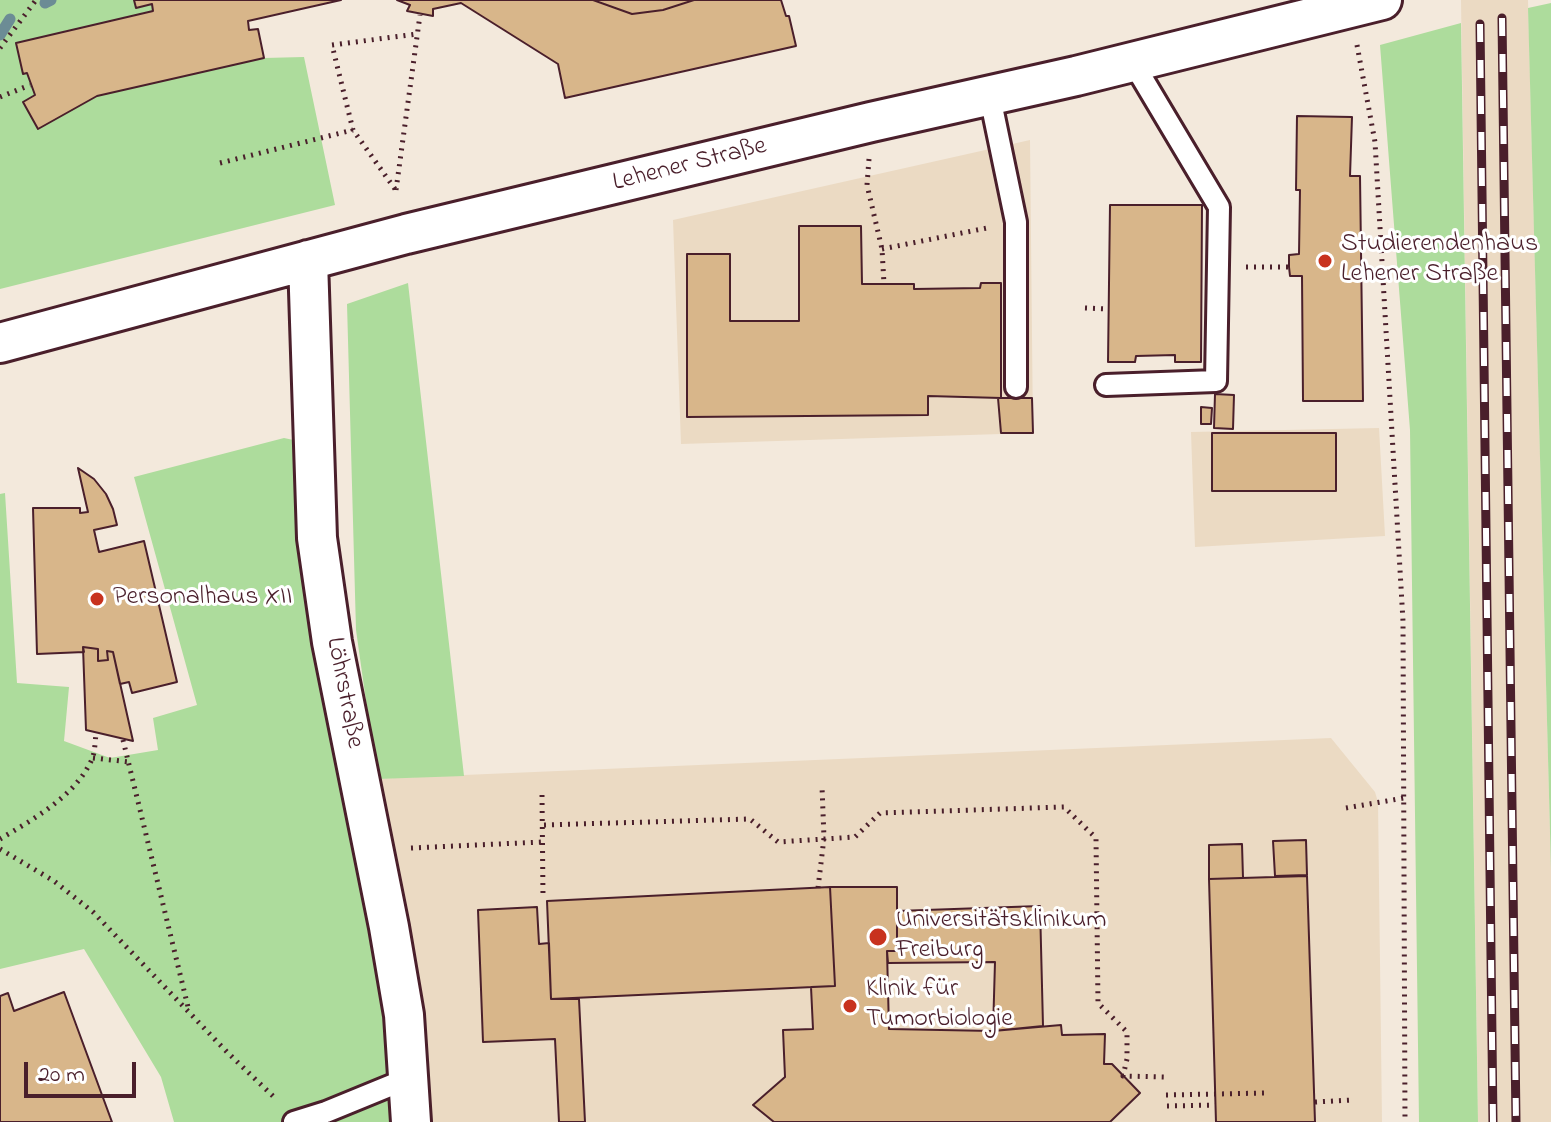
<!DOCTYPE html>
<meta charset="utf-8">
<style>
body{margin:0}
#map{position:relative;width:1551px;height:1122px;overflow:hidden;background:#f3e9dc;font-family:"Indie Flower",sans-serif}
canvas{display:block}
.scale{position:absolute;left:24px;top:1062px;width:112px;height:36px;box-sizing:border-box;border:4px solid #4a1f2b;border-top:0;padding-left:10px;font-size:24px;line-height:28px;white-space:nowrap;color:#4a1f2b;-webkit-text-stroke:6px #fff;paint-order:stroke}
</style>
<div id="map">
<canvas width="1551" height="1122"></canvas>
<div class="scale">20 m</div>
</div>
<script>
const g = document.querySelector('canvas').getContext('2d');
g.lineJoin = 'round';
function paint(path, color) { g.fillStyle = color; g.fill(path, 'evenodd'); }
function strokePath(path, color, width, dash) { g.strokeStyle = color; g.lineWidth = width; g.lineCap = dash ? 'butt' : 'round'; g.setLineDash(dash || []); g.stroke(path); }
function label(font, color, halo, rows, align = 'center') {
  g.font = font + ' "Indie Flower",sans-serif'; g.lineWidth = 6; g.setLineDash([]); g.textBaseline = 'middle'; g.strokeStyle = halo; g.fillStyle = color; for (const [text, x, y, turn = 0] of rows) {
    g.save(); g.translate(x, y); g.rotate((+turn || 0) * Math.PI / 180); g.textAlign = isNaN(turn) ? turn : align; if (halo) g.strokeText(text, 0, 0); g.fillText(text, 0, 0); g.restore();
  }
}
paint(new Path2D(`
 M 1461,0 L 1528,0 L 1551,870 L 1551,1122 L 1478,1122 Z
 M 1030,140 L 1033,433 L 681,444 L 673,220 Z
 M 1379,428 L 1385,536 L 1195,547 L 1191,432 Z
 M 1331,738 L 1375,792 L 1378,802 L 1382,1122 L 402,1122 L 347,780 Z`), '#ebdac3');
paint(new Path2D(`
 M 0,0 L 134,0 L 152,4 L 153,11 L 24,74 L 27,73 L 35,95 L 24,102 L 39,128 L 98,96 L 264,58 L 304,57 L 335,205 L 0,289 Z
 M 1551,3 L 1551,870 L 1528,8 Z
 M 1461,23 L 1478,1122 L 1419,1122 L 1410,430 L 1380,45 Z
 M 408,283 L 464,776 L 377,779 L 356,630 L 347,304 Z
 M 284,438 L 298,441 L 402,1122 L 174,1122 L 161,1077 L 84,949 L 0,969 L 0,494 L 5,493 L 17,683 L 69,687 L 64,741 L 110,758 L 158,750 L 153,718 L 197,705 L 134,477 Z`), '#addc9c');
strokePath(new Path2D(`
 M 45,3 L 51,0
 M 0,35 L 10,19`), '#6c8c95', 11);
const building = new Path2D(`
 M 134,0 L 341,0 L 248,21 L 249,30 L 258,29 L 264,58 L 97,96 L 38,129 L 23,102 L 35,95 L 27,73 L 23,74 L 16,43 L 153,11 L 152,4 L 136,8 Z
 M 397,0 L 593,0 L 632,14 L 663,10 L 694,0 L 781,0 L 786,16 L 789,16 L 796,46 L 565,98 L 558,64 L 461,3 L 433,9 L 433,16 L 407,11 L 410,5 Z
 M 593,0 L 694,0 L 663,10 L 632,14 Z
 M 1297,116 L 1352,117 L 1350,176 L 1360,176 L 1363,401 L 1303,401 L 1302,276 L 1290,276 L 1289,267 L 1289,255 L 1299,254 L 1300,190 L 1296,190 Z
 M 1110,205 L 1202,205 L 1201,362 L 1175,362 L 1175,355 L 1136,356 L 1135,362 L 1108,362 Z
 M 799,226 L 861,226 L 862,284 L 914,284 L 914,289 L 980,288 L 981,283 L 1001,283 L 1001,398 L 928,396 L 928,415 L 687,417 L 687,254 L 730,254 L 730,321 L 799,321 Z
 M 1215,394 L 1234,395 L 1233,429 L 1214,428 Z
 M 998,398 L 1032,398 L 1033,433 L 1001,433 Z
 M 1201,407 L 1212,408 L 1211,424 L 1201,424 Z
 M 1212,433 L 1336,433 L 1336,491 L 1212,491 Z
 M 78,468 L 94,479 L 106,494 L 113,509 L 117,525 L 94,530 L 99,552 L 144,541 L 177,682 L 132,693 L 129,682 L 120,684 L 113,652 L 107,651 L 108,660 L 98,661 L 98,649 L 83,647 L 84,652 L 37,654 L 33,508 L 80,508 L 80,513 L 88,512 Z
 M 83,647 L 98,649 L 98,661 L 108,660 L 107,651 L 113,652 L 133,741 L 86,730 Z
 M 1306,840 L 1307,875 L 1275,876 L 1273,841 Z
 M 1242,844 L 1243,878 L 1209,879 L 1209,845 Z
 M 1307,876 L 1315,1122 L 1216,1122 L 1209,879 Z
 M 830,887 L 897,887 L 897,951 L 887,951 L 889,1029 L 993,1031 L 1061,1025 L 1062,1035 L 1105,1034 L 1104,1064 L 1112,1064 L 1140,1093 L 1110,1122 L 774,1122 L 753,1105 L 785,1077 L 783,1030 L 813,1029 L 811,987 L 835,986 Z
 M 830,887 L 835,986 L 551,999 L 547,901 Z
 M 1040,906 L 1043,1026 L 993,1031 L 995,962 L 888,963 L 887,951 L 897,951 L 897,911 Z
 M 537,907 L 539,944 L 549,943 L 551,999 L 579,999 L 585,1122 L 559,1122 L 555,1039 L 483,1042 L 478,910 Z
 M 64,992 L 112,1122 L 0,1122 L 0,996 L 8,993 L 14,1011 Z`);
paint(building, '#d8b68a');
strokePath(building, '#4a1f2b', 2);
const service = new Path2D(`
 M 990,97 L 1016,222 L 1016,387
 M 1106,385 L 1216,381 L 1219,207 L 1132,61
 M 294,1122 L 326,1112 L 409,1078`);
const minor = new Path2D(`
 M 308,260 L 317,538 L 332,642 L 389,927 L 404,1015 L 411,1122
 M 0,343 L 406,234 L 871,122 L 1076,76 L 1382,0`);
strokePath(service, '#4a1f2b', 26);
strokePath(minor, '#4a1f2b', 44);
strokePath(new Path2D(`
 M 1357,45 L 1375,142 L 1403,621 L 1405,1122
 M 0,48 L 36,0
 M 0,97 L 30,85
 M 869,159 L 867,185 L 882,249 L 884,284
 M 220,163 L 353,130
 M 395,189 L 353,130 L 332,45 L 417,34
 M 396,190 L 420,15
 M 882,249 L 987,228
 M 1246,267 L 1289,267
 M 1085,308 L 1109,309
 M 123,740 L 189,1011
 M 93,758 L 130,762
 M 542,795 L 543,897
 M 1346,808 L 1404,798
 M 544,825 L 750,819 L 778,842 L 855,837 L 880,813 L 1064,807 L 1096,838 L 1098,1003 L 1127,1032 L 1127,1059 L 1123,1076 L 1167,1077
 M 0,839 C 32,820 76,796 92,759 C 95,752 95,742 96,734
 M 411,848 L 542,842
 M 0,849 L 54,881 L 93,912 L 227,1052 L 277,1100
 M 818,888 L 824,838 L 822,787
 M 1166,1095 L 1266,1093
 M 1315,1102 L 1352,1100
 M 1167,1106 L 1216,1105`), '#4a1f2b', 5, [2, 6]);
strokePath(service, '#fff', 20);
strokePath(minor, '#fff', 38);
const rail = new Path2D(`
 M 1502,18 L 1516,1122
 M 1480,24 L 1493,1122`);
strokePath(rail, '#4a1f2b', 9);
strokePath(rail, '#fff', 6, [18]);
for (const [x, y, r, color] of [
 [1325,261,8,"#c8321e"],
 [97,599,8,"#c8321e"],
 [878,937,10,"#c8321e"],
 [850,1006,8,"#c8321e"]
]) { const dot = new Path2D(); dot.arc(x, y, r, 0, 2 * Math.PI); g.fillStyle = color; g.fill(dot); strokePath(dot, '#fff', 3); }
label('26px', '#4a1f2b', '#fff', [
 ["Lehener Straße",690,166,-14],
 ["Löhrstraße",343,693,79]
]);
label('26px', '#4a1f2b', '#fff', [
 ["Studierendenhaus",1341,246],
 ["Lehener Straße",1341,276],
 ["Personalhaus XII",113,599],
 ["Universitätsklinikum",896,922],
 ["Freiburg",896,952],
 ["Klinik für",866,991],
 ["Tumorbiologie",866,1021]
], 'left');
</script>
